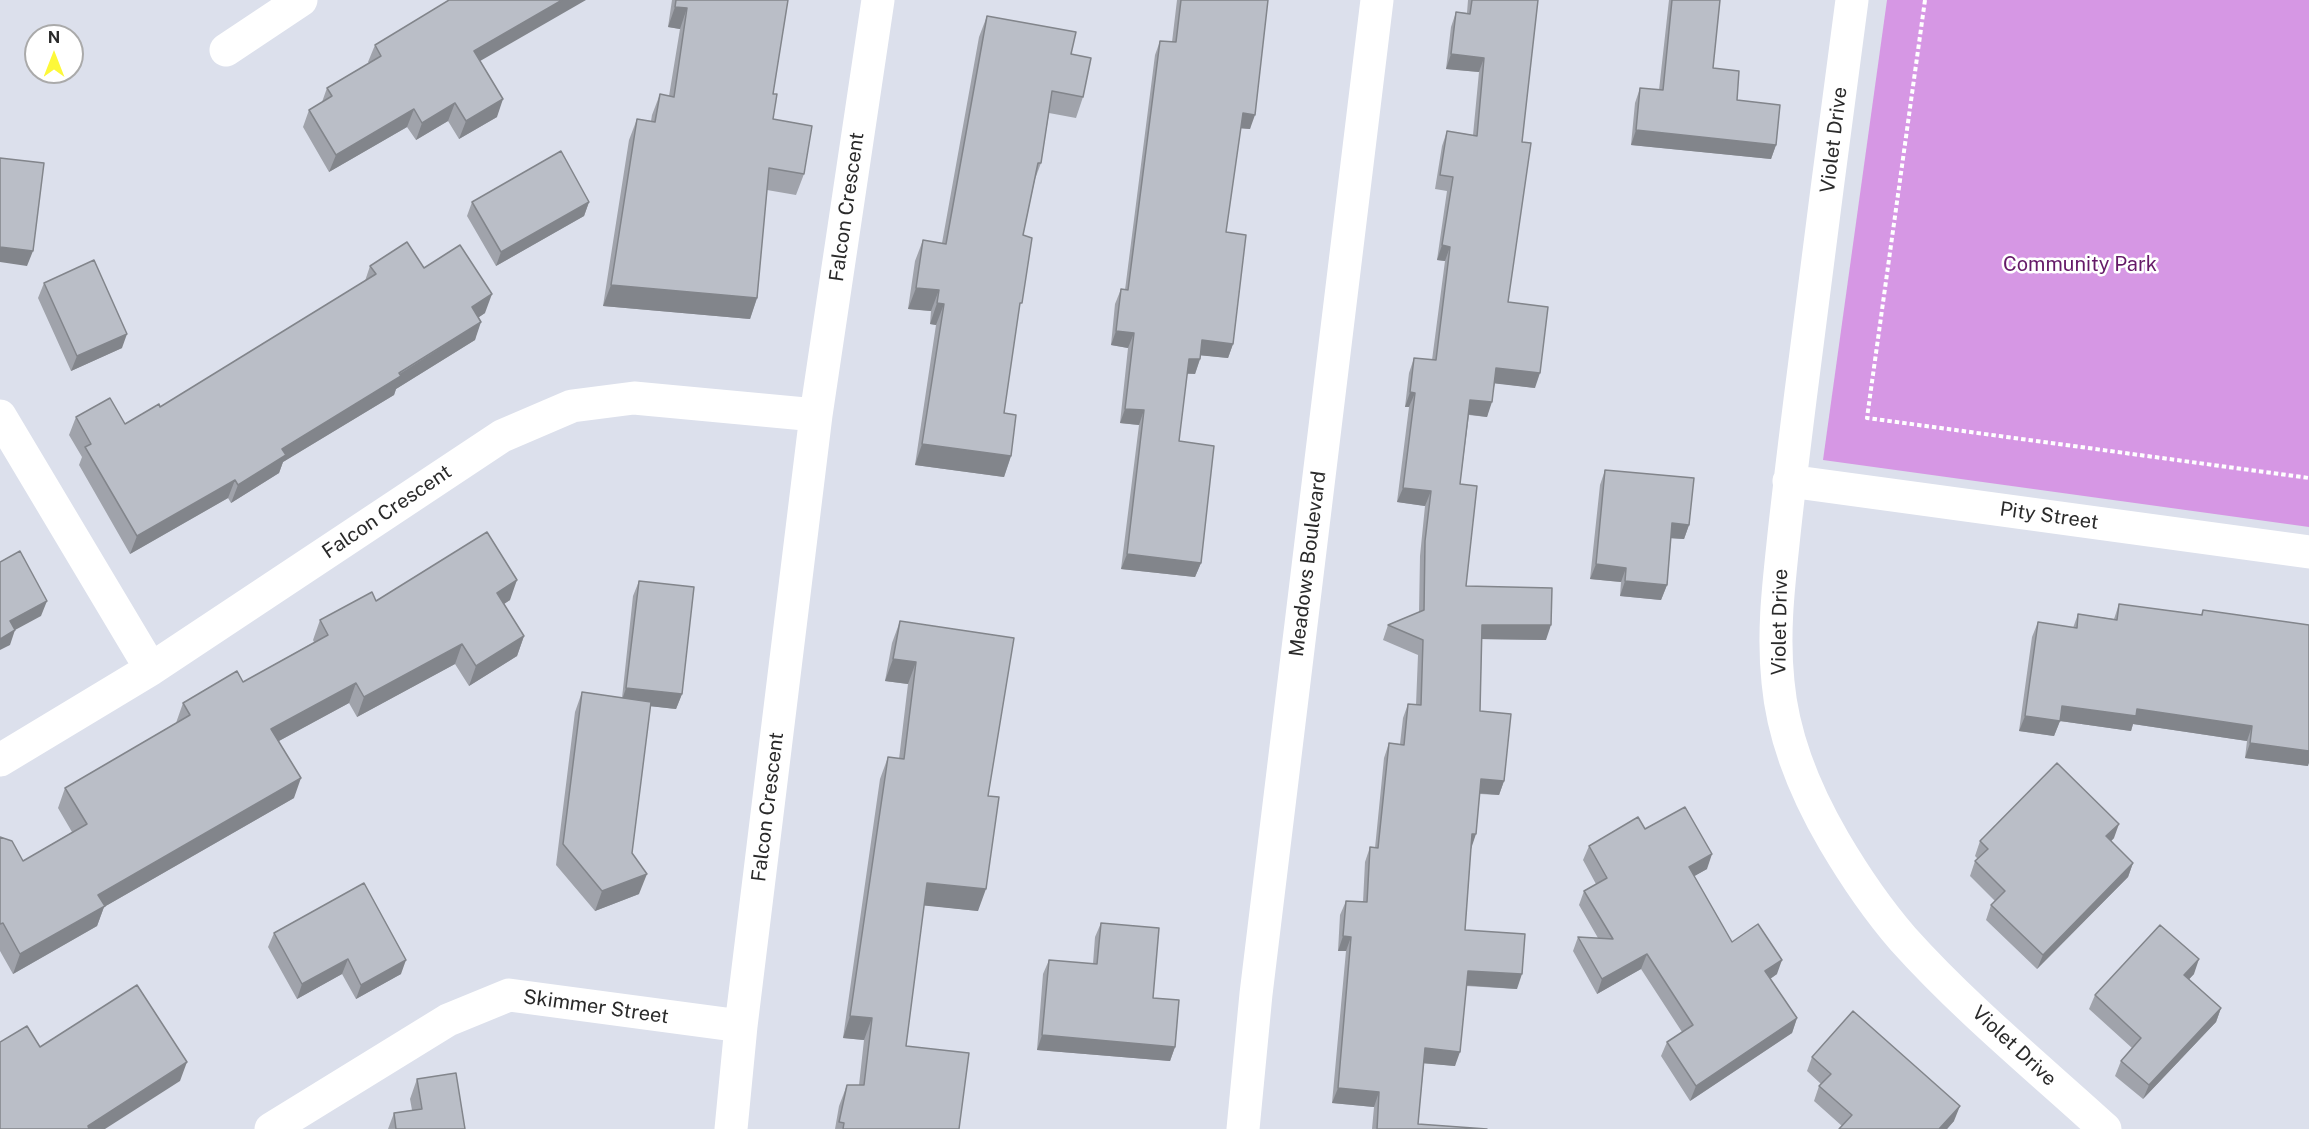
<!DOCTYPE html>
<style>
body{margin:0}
#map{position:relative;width:2309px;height:1129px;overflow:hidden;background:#dce0ec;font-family:"Public Sans",sans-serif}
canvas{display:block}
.north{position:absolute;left:24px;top:24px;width:60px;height:60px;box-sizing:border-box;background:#fff;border:2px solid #aaa;border-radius:50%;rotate:0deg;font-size:16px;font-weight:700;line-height:24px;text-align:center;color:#2a2a2a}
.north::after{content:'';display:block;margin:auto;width:21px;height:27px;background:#fdf839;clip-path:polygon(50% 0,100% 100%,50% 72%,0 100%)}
</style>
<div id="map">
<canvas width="2309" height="1129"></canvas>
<div class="north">N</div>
</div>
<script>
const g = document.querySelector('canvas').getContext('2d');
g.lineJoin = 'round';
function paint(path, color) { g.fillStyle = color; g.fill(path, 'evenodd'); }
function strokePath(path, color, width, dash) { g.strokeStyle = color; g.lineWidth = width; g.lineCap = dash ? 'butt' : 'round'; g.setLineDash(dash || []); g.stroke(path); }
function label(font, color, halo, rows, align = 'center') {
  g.font = font + ' "Public Sans",sans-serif'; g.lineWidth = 5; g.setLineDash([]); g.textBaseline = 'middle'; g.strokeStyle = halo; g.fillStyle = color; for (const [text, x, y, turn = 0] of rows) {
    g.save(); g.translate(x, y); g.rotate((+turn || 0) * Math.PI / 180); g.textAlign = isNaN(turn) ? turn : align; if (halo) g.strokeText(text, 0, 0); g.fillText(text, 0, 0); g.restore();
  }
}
paint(new Path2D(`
 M 1887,0 L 2309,0 L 2309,527 L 1823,460 Z`), '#d697e4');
strokePath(new Path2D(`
 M 1925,0 L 1867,418 L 2309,478`), '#fff', 4, [4.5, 3]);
strokePath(new Path2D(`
 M 1852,0 C 1834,133 1817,267 1800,400 C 1794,448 1788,496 1783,544 C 1778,590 1773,635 1778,682 C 1783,738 1806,793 1834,841 C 1854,875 1877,909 1903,939 C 1964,1007 2037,1067 2105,1129
 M 226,50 L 301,0
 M 0,416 L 151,669
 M 1789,481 L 2309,552
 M 0,760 L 151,669 L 502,436 L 572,406 L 634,398 L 816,415
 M 271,1129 L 448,1020 L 509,995 L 741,1026
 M 731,1129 L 741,1026 L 816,415 L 878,0`), '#fff', 33);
strokePath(new Path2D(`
 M 1243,1129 L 1256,994 L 1377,0`), '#fff', 33);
paint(new Path2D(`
 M 672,0 L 788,0 L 773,94 L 773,119 L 804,174 L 796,195 L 767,190 L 757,298 L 750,319 L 603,306 L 629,140 L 637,119 L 651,121 L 652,115 L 660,94 L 669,96 L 680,29 L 668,27 Z
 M 1177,0 L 1268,0 L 1250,129 L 1240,128 L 1226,232 L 1233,344 L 1228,358 L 1200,355 L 1200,359 L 1195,374 L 1187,374 L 1179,441 L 1201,563 L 1195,577 L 1121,569 L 1139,425 L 1120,423 L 1128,348 L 1111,345 L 1115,304 L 1121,289 L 1125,290 L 1155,55 L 1160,41 L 1172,42 Z
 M 1468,0 L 1538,0 L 1522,142 L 1508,302 L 1535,388 L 1495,383 L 1487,417 L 1469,415 L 1460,484 L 1466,586 L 1546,640 L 1482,639 L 1480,711 L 1504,781 L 1499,795 L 1480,794 L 1471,849 L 1465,930 L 1517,989 L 1466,986 L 1455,1066 L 1424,1063 L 1418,1124 L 1487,1129 L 1372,1129 L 1374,1107 L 1332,1103 L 1346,951 L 1338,951 L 1340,915 L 1346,901 L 1363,902 L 1365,862 L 1370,847 L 1375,848 L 1384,758 L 1389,743 L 1400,744 L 1403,718 L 1408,704 L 1416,705 L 1418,655 L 1383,640 L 1388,625 L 1419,612 L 1420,556 L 1425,506 L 1397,502 L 1409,407 L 1405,407 L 1409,373 L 1414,358 L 1432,360 L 1445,261 L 1437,260 L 1447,191 L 1435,189 L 1442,146 L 1447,131 L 1473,135 L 1479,72 L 1446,69 L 1451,27 L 1456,12 L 1467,13 Z
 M 1669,0 L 1720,0 L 1713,68 L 1737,100 L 1776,145 L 1771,159 L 1631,145 L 1635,103 L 1640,88 L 1659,90 Z
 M 987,16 L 1071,54 L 1083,97 L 1076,118 L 1049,113 L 1041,163 L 1035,179 L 1023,235 L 1018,312 L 1004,413 L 1011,456 L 1004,477 L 915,465 L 936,325 L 930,324 L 931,311 L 908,309 L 915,261 L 923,240 L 942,243 L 979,37 Z
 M 375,45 L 480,61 L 497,117 L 459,139 L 448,121 L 416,140 L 407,127 L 329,172 L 303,127 L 309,110 L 322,102 L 327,88 L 369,63 L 368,62 Z
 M 472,202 L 589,202 L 584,216 L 496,266 L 467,216 Z
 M 370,266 L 424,268 L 485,313 L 479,317 L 475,340 L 396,389 L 394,395 L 283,462 L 279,473 L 231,503 L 228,498 L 130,554 L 79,465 L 82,457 L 69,435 L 76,417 L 125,424 L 160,407 L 365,281 Z
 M 44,283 L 122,348 L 71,371 L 38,298 Z
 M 1605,470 L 1689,525 L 1684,539 L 1671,538 L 1667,585 L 1661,600 L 1620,596 L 1621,582 L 1590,579 L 1600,485 Z
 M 639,581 L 682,694 L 676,709 L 650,706 L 632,853 L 639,894 L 595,911 L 556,865 L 575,712 L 582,692 L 622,698 L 633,596 Z
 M 510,600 L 504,604 L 524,636 L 517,656 L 469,686 L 455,664 L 357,717 L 349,703 L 279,741 L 294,798 L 104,907 L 97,926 L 13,974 L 0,951 L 0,837 L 23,861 L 72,832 L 58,808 L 65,788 L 176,723 L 183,703 L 243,682 L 314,642 L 313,640 L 320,620 L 376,601 Z
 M 2119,604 L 2201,615 L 2203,610 L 2308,766 L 2245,758 L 2247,741 L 2133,724 L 2131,731 L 2060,721 L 2054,736 L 2019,731 L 2032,637 L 2038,622 L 2073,628 L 2078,614 L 2114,619 Z
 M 900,621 L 988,796 L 978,911 L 924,905 L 906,1046 L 959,1129 L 835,1129 L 839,1106 L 847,1085 L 859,1085 L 864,1040 L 843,1038 L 880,779 L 888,757 L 899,759 L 908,684 L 885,681 L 892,643 Z
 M 1645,829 L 1707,869 L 1694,876 L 1732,942 L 1777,974 L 1770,979 L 1797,1018 L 1792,1033 L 1690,1101 L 1661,1056 L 1667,1042 L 1682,1032 L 1641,969 L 1597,994 L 1573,951 L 1578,937 L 1598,938 L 1579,905 L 1584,891 L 1596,884 L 1583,860 L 1589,846 Z
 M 2114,838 L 2111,841 L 2133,863 L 2128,877 L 2037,969 L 1986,920 L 1991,905 L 1995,901 L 1970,876 L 1975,861 L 1978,859 L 1975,856 L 1980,841 Z
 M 1101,923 L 1153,998 L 1175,1047 L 1170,1061 L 1037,1050 L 1043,974 L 1049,960 L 1093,964 L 1095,937 Z
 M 274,933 L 401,974 L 356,999 L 342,974 L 297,999 L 268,947 Z
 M 2194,974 L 2189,979 L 2221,1008 L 2216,1022 L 2143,1099 L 2115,1076 L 2121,1061 L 2132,1048 L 2089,1009 L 2095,995 Z
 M 1812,1057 L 1954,1121 L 1947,1129 L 1839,1129 L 1842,1126 L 1814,1101 L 1819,1086 L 1821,1084 L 1807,1071 Z
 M 417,1079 L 465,1129 L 388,1129 L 394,1113 L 412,1110 L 410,1099 Z`), '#a0a3ab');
paint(new Path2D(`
 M 562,0 L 586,0 L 468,68 L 474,51 Z
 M 675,7 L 687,8 L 680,29 L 668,27 Z
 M 1451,54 L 1484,58 L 1479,72 L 1446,69 Z
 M 503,99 L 497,117 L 459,139 L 466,121 Z
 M 455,103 L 448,121 L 416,140 L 422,123 Z
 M 414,109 L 407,127 L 329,172 L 336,155 Z
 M 1243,113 L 1255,115 L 1250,129 L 1237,128 Z
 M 1636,130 L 1776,145 L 1771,159 L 1631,145 Z
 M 589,202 L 584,216 L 496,266 L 501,252 Z
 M 1442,245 L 1450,247 L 1445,261 L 1437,260 Z
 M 0,247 L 33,251 L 27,266 L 0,262 Z
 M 611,285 L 757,298 L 750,319 L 603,306 Z
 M 916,288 L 939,290 L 931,311 L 908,309 Z
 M 492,294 L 485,313 L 466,326 L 472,307 Z
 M 937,303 L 944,304 L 936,325 L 930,324 Z
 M 481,322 L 475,340 L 396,389 L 394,395 L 283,462 L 279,473 L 231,503 L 238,485 L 282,449 Z
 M 1116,331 L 1134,333 L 1128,348 L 1111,345 Z
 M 127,334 L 122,348 L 71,371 L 77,356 Z
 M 1202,340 L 1233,344 L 1228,358 L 1197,355 Z
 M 1189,359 L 1200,359 L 1195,374 L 1184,373 Z
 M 1496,368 L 1540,373 L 1535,388 L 1491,383 Z
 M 1410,392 L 1415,393 L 1409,407 L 1405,407 Z
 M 1470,400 L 1492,402 L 1487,417 L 1465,414 Z
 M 1125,409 L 1144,410 L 1139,425 L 1120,423 Z
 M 922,444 L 1011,456 L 1004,477 L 915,465 Z
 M 235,480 L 228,498 L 130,554 L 137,536 Z
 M 1403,488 L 1431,491 L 1425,506 L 1397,502 Z
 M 1672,523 L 1689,525 L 1684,539 L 1667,538 Z
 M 1127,554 L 1201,563 L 1195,577 L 1121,569 Z
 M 1596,564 L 1626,568 L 1621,582 L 1590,579 Z
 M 517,580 L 510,600 L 490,613 L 497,593 Z
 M 1625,581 L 1667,585 L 1661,600 L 1620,596 Z
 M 47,601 L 41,616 L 4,636 L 10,621 Z
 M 1482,625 L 1551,625 L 1546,640 L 1477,639 Z
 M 15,630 L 10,645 L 0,650 L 0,639 Z
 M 524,636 L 517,656 L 469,686 L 476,666 Z
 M 462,644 L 455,664 L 357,717 L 364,697 Z
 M 893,659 L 916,662 L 908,684 L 885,681 Z
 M 356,683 L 349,703 L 264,749 L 271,729 Z
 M 626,688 L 682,694 L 676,709 L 621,703 Z
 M 2062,706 L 2137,709 L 2252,726 L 2247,741 L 2133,724 L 2131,731 L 2060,721 L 2054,736 L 2019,731 L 2025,716 Z
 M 2250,743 L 2309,751 L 2309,763 L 2308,766 L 2245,758 Z
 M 301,778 L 294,798 L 104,907 L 97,926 L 13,974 L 20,954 L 98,895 Z
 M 1481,779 L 1504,781 L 1499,795 L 1476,793 Z
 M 2119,824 L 2114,838 L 2101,851 L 2106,836 Z
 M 1472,834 L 1476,834 L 1471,849 Z
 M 1712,854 L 1707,869 L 1684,882 L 1689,867 Z
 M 2133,863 L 2128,877 L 2037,969 L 2043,955 Z
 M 647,874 L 639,894 L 595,911 L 602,891 Z
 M 927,883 L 986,889 L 978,911 L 919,905 Z
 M 1343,936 L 1351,937 L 1346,951 L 1338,951 Z
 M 1647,954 L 1641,969 L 1597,994 L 1602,979 Z
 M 348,959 L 342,974 L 297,999 L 302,984 Z
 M 2199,959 L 2194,974 L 2179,990 L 2184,975 Z
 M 406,960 L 401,974 L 356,999 L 361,985 Z
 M 1782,960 L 1777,974 L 1760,986 L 1765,971 Z
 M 1468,971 L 1522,974 L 1517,989 L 1462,985 Z
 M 2221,1008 L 2216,1022 L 2143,1099 L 2149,1085 Z
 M 850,1016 L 872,1018 L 864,1040 L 843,1038 Z
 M 1797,1018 L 1792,1033 L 1690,1101 L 1696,1086 Z
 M 1042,1035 L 1175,1047 L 1170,1061 L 1037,1050 Z
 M 1425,1048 L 1460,1052 L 1455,1066 L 1420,1063 Z
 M 187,1062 L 180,1081 L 105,1129 L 86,1129 L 88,1126 Z
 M 1338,1088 L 1379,1092 L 1374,1107 L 1332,1103 Z
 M 1960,1106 L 1954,1121 L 1947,1129 L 1939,1129 Z`), '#82858b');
const building = new Path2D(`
 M 449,0 L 562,0 L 474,51 L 503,99 L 466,121 L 455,103 L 422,123 L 414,109 L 336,155 L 309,110 L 332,96 L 327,88 L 381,56 L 375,45 Z
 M 676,0 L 788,0 L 773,94 L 777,94 L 773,119 L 812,126 L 804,174 L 769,168 L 757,298 L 611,285 L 637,119 L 655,122 L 660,94 L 674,97 L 687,8 L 675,7 Z
 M 1181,0 L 1268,0 L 1255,115 L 1243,113 L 1226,232 L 1246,235 L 1233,344 L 1202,340 L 1200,359 L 1189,359 L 1179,441 L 1214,446 L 1201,563 L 1127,554 L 1144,410 L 1125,409 L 1134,333 L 1116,331 L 1121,289 L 1128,290 L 1160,41 L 1176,42 Z
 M 1472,0 L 1538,0 L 1522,142 L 1531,143 L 1508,302 L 1548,307 L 1540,373 L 1496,368 L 1492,402 L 1470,400 L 1460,484 L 1477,486 L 1466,586 L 1552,588 L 1551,625 L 1482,625 L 1480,711 L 1511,714 L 1504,781 L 1481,779 L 1476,834 L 1472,834 L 1465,930 L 1525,934 L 1522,974 L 1468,971 L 1460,1052 L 1425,1048 L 1418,1124 L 1487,1129 L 1377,1129 L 1379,1092 L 1338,1088 L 1351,937 L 1343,936 L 1346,901 L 1367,902 L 1370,847 L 1378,848 L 1389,743 L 1404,745 L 1408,704 L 1421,705 L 1423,640 L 1388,625 L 1424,610 L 1425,541 L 1431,491 L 1403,488 L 1415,393 L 1410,392 L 1414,358 L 1436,360 L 1450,247 L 1442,245 L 1453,177 L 1440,175 L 1447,131 L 1477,136 L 1484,58 L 1451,54 L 1456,12 L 1470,14 Z
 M 1672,0 L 1720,0 L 1713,68 L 1739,71 L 1737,100 L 1780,105 L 1776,145 L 1636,130 L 1640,88 L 1663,90 Z
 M 987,16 L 1076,32 L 1071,54 L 1091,58 L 1083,97 L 1052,91 L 1041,163 L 1038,163 L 1023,235 L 1032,238 L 1022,303 L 1020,303 L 1004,413 L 1016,415 L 1011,456 L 922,444 L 944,304 L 937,303 L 939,290 L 916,288 L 923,240 L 946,244 Z
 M 561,151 L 589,202 L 501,252 L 472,202 Z
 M 0,158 L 44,163 L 33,251 L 0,247 Z
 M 407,242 L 424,268 L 460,245 L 492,294 L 472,307 L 481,322 L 399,373 L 401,376 L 282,449 L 286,455 L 238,485 L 235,480 L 137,536 L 85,447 L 91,444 L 76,417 L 110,398 L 125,424 L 159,404 L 160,407 L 376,274 L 370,266 Z
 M 94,260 L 127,334 L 77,356 L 44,283 Z
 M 1605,470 L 1694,478 L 1689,525 L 1672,523 L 1667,585 L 1625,581 L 1626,568 L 1596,564 Z
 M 487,532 L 517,580 L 497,593 L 524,636 L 476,666 L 462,644 L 364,697 L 356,683 L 271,729 L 301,778 L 98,895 L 105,906 L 20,954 L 3,923 L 0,924 L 0,837 L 12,841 L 23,861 L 87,824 L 65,788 L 190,715 L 183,703 L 237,671 L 243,682 L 328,635 L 320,620 L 372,592 L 376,601 Z
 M 20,551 L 47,601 L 10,621 L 15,630 L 0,639 L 0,562 Z
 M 639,581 L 694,587 L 682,694 L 626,688 Z
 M 2119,604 L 2202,615 L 2203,610 L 2309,625 L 2309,751 L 2250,743 L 2252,726 L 2137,709 L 2136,716 L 2062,706 L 2060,721 L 2025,716 L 2038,622 L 2077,628 L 2078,614 L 2117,620 Z
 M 900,621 L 1014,638 L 988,796 L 999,797 L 986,889 L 927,883 L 906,1046 L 969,1053 L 959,1129 L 843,1129 L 844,1123 L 839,1122 L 847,1085 L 864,1085 L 872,1018 L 850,1016 L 888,757 L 904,759 L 916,662 L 893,659 Z
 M 582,692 L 651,702 L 632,853 L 647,874 L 602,891 L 563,844 Z
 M 2057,763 L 2119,824 L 2106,836 L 2133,863 L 2043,955 L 1991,905 L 2005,891 L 1975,861 L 1988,849 L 1980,841 Z
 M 1685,807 L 1712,854 L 1689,867 L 1732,942 L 1758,924 L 1782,960 L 1765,971 L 1797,1018 L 1696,1086 L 1667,1042 L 1693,1025 L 1647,954 L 1602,979 L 1578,937 L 1613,939 L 1584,891 L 1607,878 L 1589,846 L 1638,817 L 1645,829 Z
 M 364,883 L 406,960 L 361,985 L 348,959 L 302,984 L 274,933 Z
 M 1101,923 L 1159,928 L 1153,998 L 1179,1000 L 1175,1047 L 1042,1035 L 1049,960 L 1097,964 Z
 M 2160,925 L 2199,959 L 2184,975 L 2221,1008 L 2149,1085 L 2121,1061 L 2141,1038 L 2095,995 Z
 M 137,985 L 187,1062 L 88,1126 L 89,1129 L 0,1129 L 0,1042 L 27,1026 L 40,1047 Z
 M 1853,1011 L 1960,1106 L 1939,1129 L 1839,1129 L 1852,1115 L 1819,1086 L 1831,1074 L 1812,1057 Z
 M 456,1073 L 465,1129 L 396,1129 L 394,1113 L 422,1109 L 417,1079 Z`);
paint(building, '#babec7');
strokePath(building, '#82858b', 1.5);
label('20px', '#2a2a2a', '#fff', [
 ["Violet Drive",1834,140,-83],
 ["Falcon Crescent",847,207,-82],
 ["Falcon Crescent",387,512,-34],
 ["Pity Street",2049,516,8],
 ["Meadows Boulevard",1308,564,-83],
 ["Violet Drive",1780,622,-89],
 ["Falcon Crescent",768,807,-83],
 ["Skimmer Street",596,1007,8],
 ["Violet Drive",2014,1046,43]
]);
label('20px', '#651968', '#fff', [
 ["Community Park",2080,265]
]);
</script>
